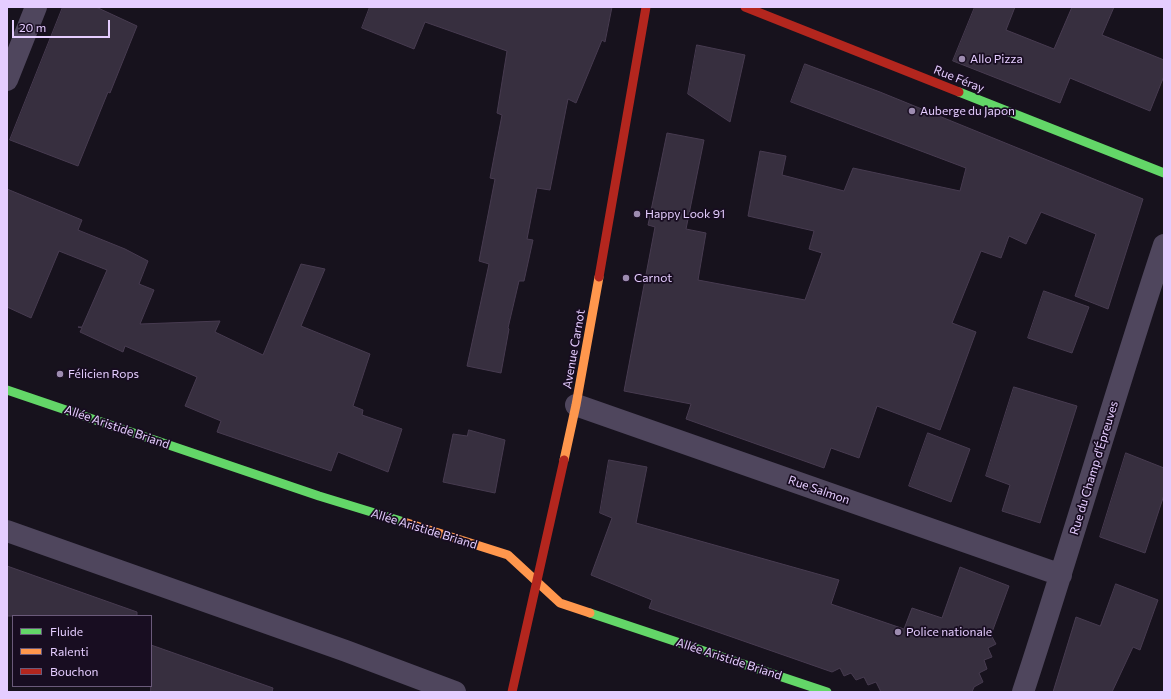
<!DOCTYPE html>
<meta charset="utf-8">
<style>
body{margin:0}
#map{position:relative;width:1171px;height:699px;overflow:hidden;background:#17121d;font-family:Commissioner,sans-serif}
canvas{display:block}
.frame{position:absolute;inset:0;border:8px solid #e5cdff;pointer-events:none}
.legend{position:absolute;left:12px;top:615px;width:140px;height:72px;box-sizing:border-box;background:#180d21;border:1px solid #6a5a7a;margin:0;padding:5px 7px;list-style:none;font-size:12px;color:#e5cdff}
.legend li{display:flex;align-items:center;gap:8px;height:20px}
.legend b{width:20px;border:1px solid #6a5a7a}
.scale{position:absolute;left:12px;top:20px;width:98px;height:18px;box-sizing:border-box;border:2px solid #e5cdff;border-top:0;padding-left:5px;font-size:12px;line-height:14px;white-space:nowrap;color:#e5cdff;-webkit-text-stroke:3px #180d21;paint-order:stroke}
</style>
<div id="map">
<canvas width="1171" height="699"></canvas>
<div class="frame"></div>
<ul class="legend">
<li><b style="height:5px;background:#63d668"></b>Fluide</li>
<li><b style="height:5px;background:#ff974d"></b>Ralenti</li>
<li><b style="height:5px;background:#b3261e"></b>Bouchon</li>
</ul>
<div class="scale">20 m</div>
</div>
<script>
const g = document.querySelector('canvas').getContext('2d');
g.lineJoin = 'round';
function paint(path, color) { g.fillStyle = color; g.fill(path, 'evenodd'); }
function strokePath(path, color, width, dash) { g.strokeStyle = color; g.lineWidth = width; g.lineCap = dash ? 'butt' : 'round'; g.setLineDash(dash || []); g.stroke(path); }
function label(font, color, halo, rows, align = 'center') {
  g.font = font + ' Commissioner,sans-serif'; g.lineWidth = 3.5; g.setLineDash([]); g.textBaseline = 'middle'; g.strokeStyle = halo; g.fillStyle = color; for (const [text, x, y, turn = 0] of rows) {
    g.save(); g.translate(x, y); g.rotate((+turn || 0) * Math.PI / 180); g.textAlign = isNaN(turn) ? turn : align; if (halo) g.strokeText(text, 0, 0); g.fillText(text, 0, 0); g.restore();
  }
}
const building = new Path2D(`
 M 63,7 L 96,7 L 137,26 L 110,93 L 108,92 L 78,166 L 10,140 Z
 M 370,7 L 612,7 L 605,42 L 602,40 L 576,103 L 568,99 L 550,190 L 537,188 L 527,239 L 533,240 L 524,281 L 519,281 L 508,328 L 509,329 L 501,373 L 467,366 L 489,264 L 479,261 L 495,179 L 490,178 L 502,115 L 497,113 L 507,51 L 425,22 L 414,49 L 362,28 Z
 M 975,7 L 1015,7 L 1006,30 L 1054,49 L 1072,7 L 1114,7 L 1102,35 L 1164,60 L 1164,76 L 1150,111 L 1070,78 L 1060,103 L 953,61 Z
 M 697,45 L 745,55 L 730,122 L 688,94 Z
 M 805,64 L 880,92 L 1143,199 L 1108,309 L 1075,296 L 1096,234 L 1041,212 L 1026,244 L 1009,236 L 1001,258 L 981,251 L 952,323 L 976,332 L 940,430 L 877,406 L 859,458 L 831,448 L 824,468 L 686,419 L 691,404 L 624,391 L 655,227 L 648,225 L 667,133 L 704,140 L 686,229 L 706,233 L 698,280 L 805,300 L 822,253 L 809,249 L 814,231 L 748,216 L 760,151 L 786,156 L 782,175 L 844,191 L 853,168 L 960,191 L 966,168 L 791,102 Z
 M 7,189 L 82,220 L 78,230 L 125,249 L 148,261 L 139,284 L 154,290 L 140,324 L 220,321 L 215,332 L 263,355 L 301,264 L 325,269 L 301,326 L 370,354 L 353,406 L 363,410 L 362,415 L 402,429 L 388,472 L 338,452 L 331,471 L 217,432 L 221,421 L 185,406 L 197,377 L 125,346 L 123,352 L 80,332 L 82,328 L 78,327 L 82,327 L 107,270 L 59,251 L 31,318 L 7,307 Z
 M 1044,291 L 1089,307 L 1072,353 L 1028,338 Z
 M 1014,387 L 1077,406 L 1040,523 L 1002,511 L 1010,485 L 986,476 Z
 M 469,430 L 505,440 L 495,493 L 443,482 L 453,434 L 467,436 Z
 M 928,433 L 970,449 L 951,502 L 909,486 Z
 M 1126,453 L 1164,468 L 1164,495 L 1145,553 L 1100,537 Z
 M 609,460 L 647,467 L 636,523 L 839,580 L 831,604 L 904,629 L 912,608 L 942,618 L 960,567 L 1009,586 L 991,635 L 996,644 L 988,648 L 992,657 L 984,660 L 987,669 L 979,673 L 983,682 L 974,687 L 972,692 L 881,692 L 876,682 L 868,685 L 864,677 L 856,680 L 851,673 L 844,676 L 840,668 L 832,672 L 649,608 L 652,600 L 591,575 L 612,518 L 600,513 Z
 M 7,566 L 137,612 L 137,616 L 7,616 Z
 M 1116,584 L 1158,600 L 1140,650 L 1133,647 L 1112,692 L 1053,692 L 1076,617 L 1100,626 Z
 M 151,645 L 273,688 L 272,692 L 151,692 Z`);
paint(building, '#372f3f');
strokePath(building, '#473b50', 1);
strokePath(new Path2D(`
 M 7,80 L 36,7
 M 576,405 L 1061,575
 M 7,531 L 346,651 L 455,692
 M 1023,692 C 1072,543 1115,393 1164,245`), '#4f465d', 22);
strokePath(new Path2D(`
 M 959,92 L 1164,173
 M 7,390 L 319,496 L 404,522
 M 590,613 L 827,692`), '#63d668', 9);
strokePath(new Path2D(`
 M 564,460 L 576,405 L 599,277
 M 404,522 L 508,555 L 560,603 L 590,613`), '#ff974d', 9);
strokePath(new Path2D(`
 M 745,7 L 959,92
 M 599,277 L 646,7
 M 512,692 L 564,460`), '#b3261e', 9);
for (const [x, y, r, color] of [
 [962,59,4,"#9d8cb0"],
 [912,111,4,"#9d8cb0"],
 [637,214,4,"#9d8cb0"],
 [626,278,4,"#9d8cb0"],
 [60,374,4,"#9d8cb0"],
 [898,632,4,"#9d8cb0"]
]) { const dot = new Path2D(); dot.arc(x, y, r, 0, 2 * Math.PI); g.fillStyle = color; g.fill(dot); strokePath(dot, '#180d21', 1.5); }
label('12px', '#e5cdff', '#180d21', [
 ["Allo Pizza",970,59],
 ["Auberge du Japon",920,111],
 ["Happy Look 91",645,214],
 ["Carnot",634,278],
 ["Félicien Rops",68,374],
 ["Police nationale",906,632]
], 'left');
label('12px', '#e5cdff', '#180d21', [
 ["Rue Féray",959,79,22],
 ["Avenue Carnot",574,349,-80],
 ["Allée Aristide Briand",117,427,19],
 ["Rue du Champ d'Épreuves",1094,468,-73],
 ["Rue Salmon",819,490,19],
 ["Allée Aristide Briand",424,529,17],
 ["Allée Aristide Briand",729,659,18]
]);
</script>
